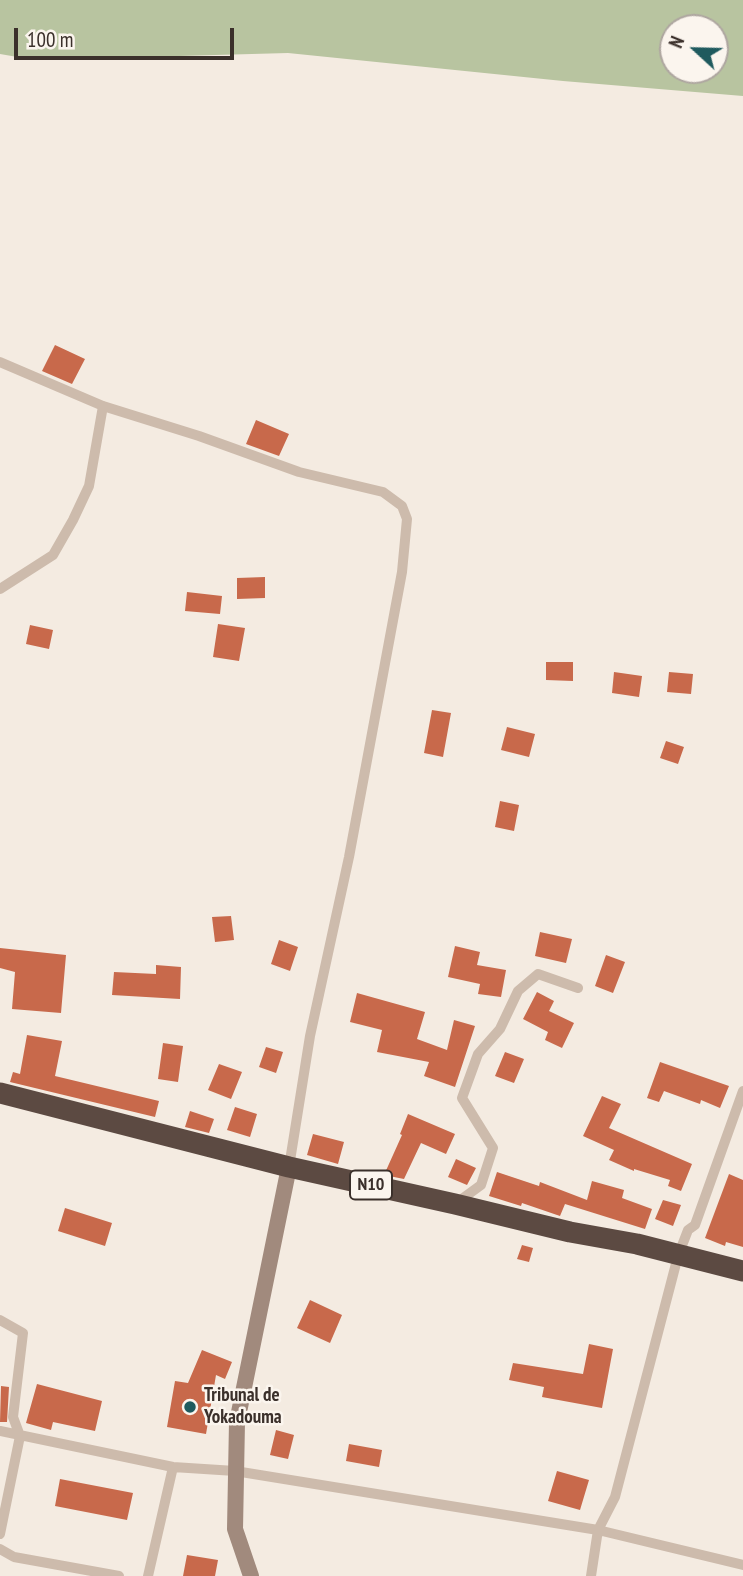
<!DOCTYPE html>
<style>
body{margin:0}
#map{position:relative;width:743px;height:1576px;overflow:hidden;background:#f4ebe1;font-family:"PT Sans Narrow",sans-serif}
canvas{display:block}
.north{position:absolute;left:659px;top:14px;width:70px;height:70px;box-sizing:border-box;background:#fbf5ee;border:2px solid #aea6a0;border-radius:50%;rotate:292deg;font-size:19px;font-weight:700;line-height:28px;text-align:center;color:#3b302b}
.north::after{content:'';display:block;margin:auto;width:24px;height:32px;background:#1f5a5e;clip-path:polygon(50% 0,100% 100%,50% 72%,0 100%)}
.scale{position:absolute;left:14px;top:28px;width:220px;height:32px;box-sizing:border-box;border:4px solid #3b302b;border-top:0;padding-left:9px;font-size:21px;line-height:24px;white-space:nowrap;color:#3b302b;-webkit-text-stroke:5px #fbf5ee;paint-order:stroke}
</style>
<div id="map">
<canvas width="743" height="1576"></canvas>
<div class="north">N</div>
<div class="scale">100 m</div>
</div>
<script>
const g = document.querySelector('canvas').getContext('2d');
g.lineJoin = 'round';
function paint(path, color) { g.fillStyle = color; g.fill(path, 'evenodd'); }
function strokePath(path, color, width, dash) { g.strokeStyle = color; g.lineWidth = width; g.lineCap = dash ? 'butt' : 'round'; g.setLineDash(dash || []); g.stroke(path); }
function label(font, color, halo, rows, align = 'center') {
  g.font = font + ' "PT Sans Narrow",sans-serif'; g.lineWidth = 5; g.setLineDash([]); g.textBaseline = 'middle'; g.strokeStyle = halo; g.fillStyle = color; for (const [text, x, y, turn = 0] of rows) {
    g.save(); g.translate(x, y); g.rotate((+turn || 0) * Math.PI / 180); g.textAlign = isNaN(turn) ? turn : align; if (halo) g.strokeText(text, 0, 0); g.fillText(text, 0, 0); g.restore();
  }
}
paint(new Path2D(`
 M 0,0 L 743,0 L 743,96 L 563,81 L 288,53 L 35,60 L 0,54 ZM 673,28 L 715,28 L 715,70 L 673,70 Z`), '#b8c4a0');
paint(new Path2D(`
 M 55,345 L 85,359 L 72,384 L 42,371 Z
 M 256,420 L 289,434 L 279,456 L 246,444 Z
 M 265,577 L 265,598 L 237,599 L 237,578 Z
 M 187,592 L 222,596 L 220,614 L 185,611 Z
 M 218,624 L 245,628 L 239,661 L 213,657 Z
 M 30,625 L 53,630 L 49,649 L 26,644 Z
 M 546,662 L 573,662 L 573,681 L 546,680 Z
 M 614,672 L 642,676 L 639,697 L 612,693 Z
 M 669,672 L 693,674 L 691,694 L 667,692 Z
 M 432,710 L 451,713 L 443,757 L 424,753 Z
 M 507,727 L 535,734 L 529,757 L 501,750 Z
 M 666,741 L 684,747 L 678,764 L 660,758 Z
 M 500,801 L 519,805 L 514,831 L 495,827 Z
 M 231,916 L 234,940 L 215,942 L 212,917 Z
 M 540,932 L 572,939 L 566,963 L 535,956 Z
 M 279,940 L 298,947 L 290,971 L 271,964 Z
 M 455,946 L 480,952 L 477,965 L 506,970 L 501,997 L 478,994 L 480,984 L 448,977 Z
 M 0,948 L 66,955 L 61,1013 L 12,1009 L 15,972 L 0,968 Z
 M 606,955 L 625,962 L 613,993 L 595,986 Z
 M 156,965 L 181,967 L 180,999 L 112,995 L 114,972 L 156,974 Z
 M 537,992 L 554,1001 L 549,1011 L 574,1023 L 562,1048 L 545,1040 L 548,1032 L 523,1019 Z
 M 357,993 L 425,1012 L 417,1039 L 447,1050 L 454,1020 L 475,1026 L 455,1087 L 424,1076 L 429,1062 L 377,1052 L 382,1030 L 350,1022 Z
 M 27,1035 L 62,1041 L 55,1076 L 159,1101 L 155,1117 L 10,1082 L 13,1072 L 20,1074 Z
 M 163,1043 L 183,1046 L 178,1082 L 158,1079 Z
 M 266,1047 L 283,1052 L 276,1073 L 259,1067 Z
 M 505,1052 L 524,1059 L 514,1083 L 495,1076 Z
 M 660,1062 L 729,1086 L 720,1108 L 701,1100 L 700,1104 L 664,1091 L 659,1102 L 647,1098 Z
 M 219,1064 L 242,1072 L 231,1099 L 208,1090 Z
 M 602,1096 L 621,1104 L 609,1128 L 692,1164 L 681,1191 L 668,1186 L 670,1180 L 634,1169 L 634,1171 L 609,1160 L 614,1150 L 583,1136 Z
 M 235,1107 L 257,1114 L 250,1137 L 227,1130 Z
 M 190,1111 L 214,1119 L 209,1133 L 185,1127 Z
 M 408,1114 L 455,1134 L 446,1154 L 421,1143 L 404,1179 L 384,1175 L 402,1135 L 400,1134 Z
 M 313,1134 L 344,1142 L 338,1164 L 307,1155 Z
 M 456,1159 L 476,1168 L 467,1185 L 448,1177 Z
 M 497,1172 L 539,1186 L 540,1182 L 587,1200 L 592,1181 L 624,1190 L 622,1198 L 652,1209 L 645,1229 L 565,1204 L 560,1216 L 522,1203 L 521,1206 L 489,1196 Z
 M 729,1174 L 743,1180 L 743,1247 L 726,1242 L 725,1246 L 705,1238 Z
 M 663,1200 L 681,1205 L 673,1226 L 655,1219 Z
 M 65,1208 L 112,1223 L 105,1246 L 58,1231 Z
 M 522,1245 L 533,1248 L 529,1262 L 517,1259 Z
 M 310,1300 L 342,1315 L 330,1343 L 297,1328 Z
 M 589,1344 L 613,1349 L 602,1408 L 542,1397 L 544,1387 L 509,1380 L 513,1363 L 583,1374 Z
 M 202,1350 L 232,1362 L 225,1379 L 216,1375 L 206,1434 L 167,1427 L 175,1381 L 188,1383 Z
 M 37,1384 L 102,1401 L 95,1431 L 53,1422 L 51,1430 L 26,1423 Z
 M 1,1386 L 9,1387 L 7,1422 L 0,1422 Z
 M 276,1430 L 294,1435 L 288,1459 L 270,1455 Z
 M 349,1444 L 382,1450 L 379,1467 L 346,1461 Z
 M 557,1471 L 589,1480 L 580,1510 L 548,1501 Z
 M 60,1479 L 133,1493 L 127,1520 L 55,1506 Z
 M 187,1555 L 218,1560 L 215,1576 L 183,1576 Z`), '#c8694b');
strokePath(new Path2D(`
 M 0,362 L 103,406 L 199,436 L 299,472 L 383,492 L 402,506 L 407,519 L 402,572 L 349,857 L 310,1036 L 289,1167
 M 0,589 L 53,555 L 73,520 L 89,486 L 103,406
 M 455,1204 L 481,1185 L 493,1148 L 462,1098 L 478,1054 L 500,1029 L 518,991 L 538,974 L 578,988
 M 0,1320 L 23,1333 L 13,1417 L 20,1436 L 0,1534
 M 0,1431 L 173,1467 L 235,1471 L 598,1530 L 743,1565
 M 0,1549 L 14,1557 L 119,1576
 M 148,1576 L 173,1467
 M 591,1576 L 598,1530 L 615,1497 L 678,1256 L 688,1230 L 695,1225 L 743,1091`), '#cdbbac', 10);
strokePath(new Path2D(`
 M 251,1576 L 235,1529 L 237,1422 L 289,1167`), '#a18a7d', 16);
strokePath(new Path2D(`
 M 0,1093 L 289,1167 L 455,1204 L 570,1232 L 637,1244 L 743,1271`), '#5c4a42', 21);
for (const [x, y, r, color] of [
 [190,1407,7,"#1f5a5e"]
]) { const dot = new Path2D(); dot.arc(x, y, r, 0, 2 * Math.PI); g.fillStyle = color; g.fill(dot); strokePath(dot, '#fbf5ee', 2.5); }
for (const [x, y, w] of [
 [371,1185,42]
]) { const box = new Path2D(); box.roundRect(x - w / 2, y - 14.5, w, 29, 5); g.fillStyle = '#fbf5ee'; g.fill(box); strokePath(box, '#3b302b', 2); }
label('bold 18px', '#3b302b', null, [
 ["N10",371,1185]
]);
label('bold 19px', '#3b302b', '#fbf5ee', [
 ["Tribunal de",204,1396],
 ["Yokadouma",204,1418]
], 'left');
</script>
